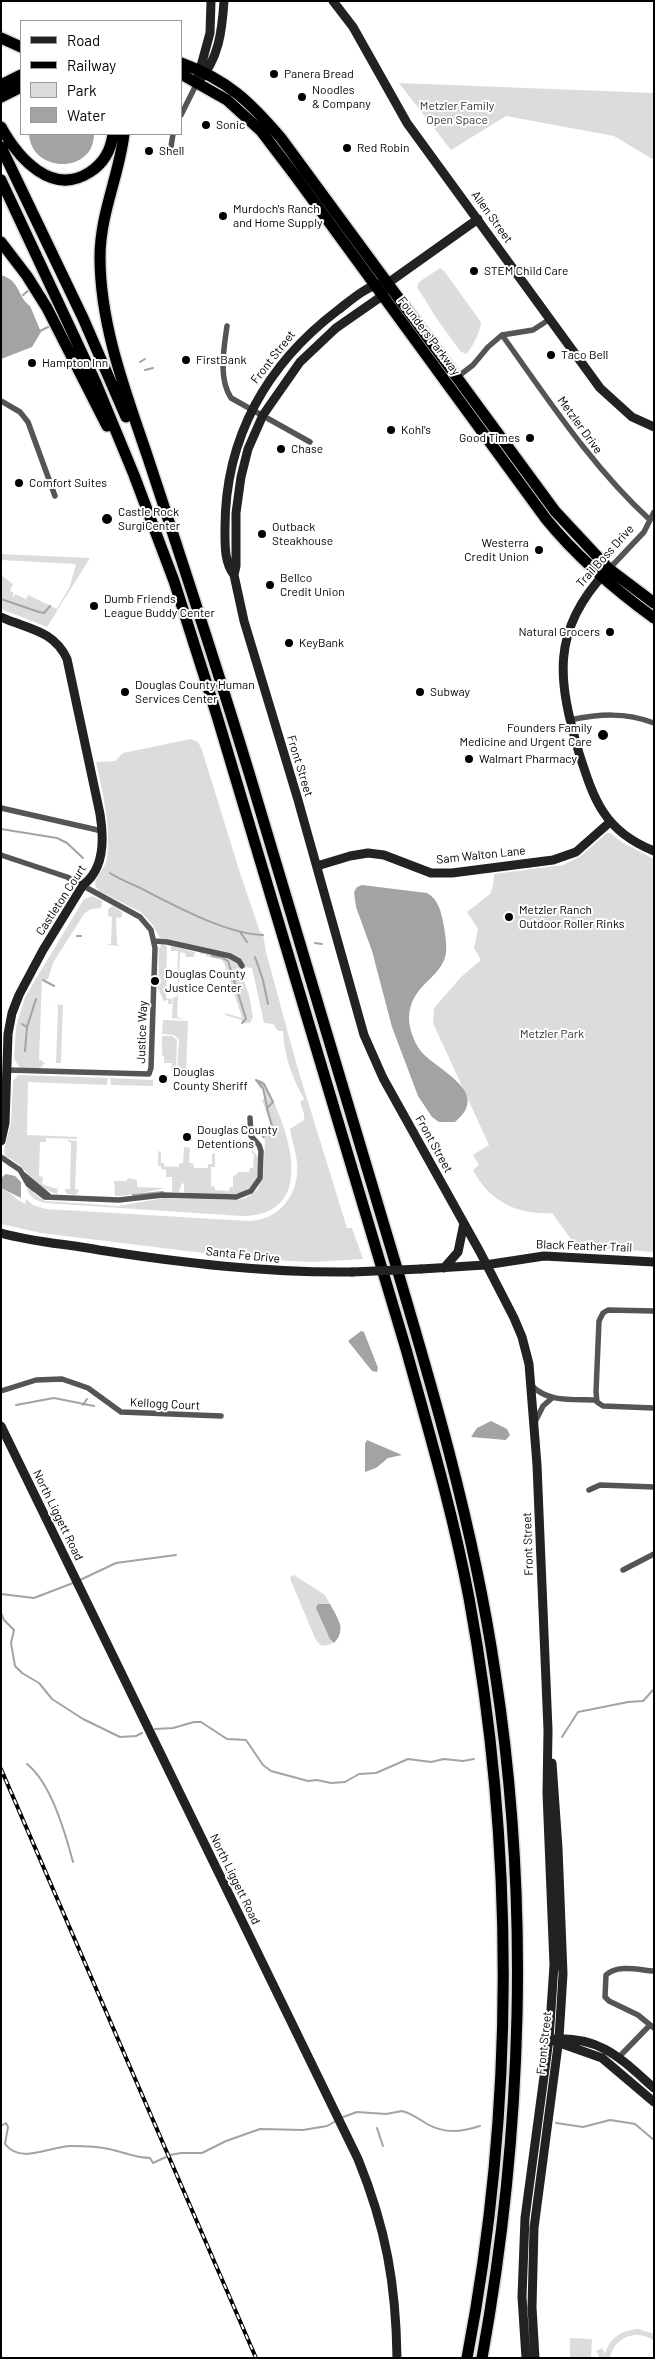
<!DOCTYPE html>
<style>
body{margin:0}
#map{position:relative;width:655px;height:2359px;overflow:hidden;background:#fff;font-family:Barlow,sans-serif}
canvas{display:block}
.frame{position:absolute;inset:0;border:2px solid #000;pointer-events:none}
.legend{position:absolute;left:20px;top:20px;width:162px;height:115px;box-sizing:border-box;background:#fff;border:1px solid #999;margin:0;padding:6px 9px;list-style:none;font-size:15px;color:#000}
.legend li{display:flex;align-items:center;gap:10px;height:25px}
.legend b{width:25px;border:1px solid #999}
</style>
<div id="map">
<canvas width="655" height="2359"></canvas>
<div class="frame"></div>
<ul class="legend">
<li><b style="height:6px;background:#222"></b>Road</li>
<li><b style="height:6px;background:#000"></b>Railway</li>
<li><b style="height:14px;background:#dcdcdc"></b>Park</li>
<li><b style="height:14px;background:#a3a3a3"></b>Water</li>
</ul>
</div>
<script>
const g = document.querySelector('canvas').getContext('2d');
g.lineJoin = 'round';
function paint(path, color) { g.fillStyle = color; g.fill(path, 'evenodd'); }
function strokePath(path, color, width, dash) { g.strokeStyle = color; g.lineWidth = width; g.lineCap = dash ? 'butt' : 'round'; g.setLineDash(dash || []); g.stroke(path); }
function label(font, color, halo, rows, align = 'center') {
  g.font = font + ' Barlow,sans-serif'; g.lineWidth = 4; g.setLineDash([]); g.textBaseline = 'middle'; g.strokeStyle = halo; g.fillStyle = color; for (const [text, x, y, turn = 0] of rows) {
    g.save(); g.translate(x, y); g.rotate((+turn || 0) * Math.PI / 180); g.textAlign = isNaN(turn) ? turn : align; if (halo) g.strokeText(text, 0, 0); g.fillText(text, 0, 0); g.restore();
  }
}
paint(new Path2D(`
 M 399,83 L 654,93 L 654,160 L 614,136 L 506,116 L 451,150 Z
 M 440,268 L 444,271 L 481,322 C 481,330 472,349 466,354 L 460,351 L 437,319 L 417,287 L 419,282 Z
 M 1,554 L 90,558 L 47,627 L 1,609 L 1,575 L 13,584 L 10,591 L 13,592 L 13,598 L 15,594 L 26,599 L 28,595 L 57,609 L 70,586 L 76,564 L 1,560 Z
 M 191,739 L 198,742 L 202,750 L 240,873 L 260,932 L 263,934 L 266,952 L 297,1066 L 347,1228 L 352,1228 L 363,1259 L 313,1262 L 252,1259 L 41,1233 L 1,1224 L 1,1188 C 10,1192 17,1200 25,1204 L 26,1199 L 33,1205 L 46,1209 L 248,1221 C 279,1221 300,1194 297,1163 C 296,1152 292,1140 290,1129 L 304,1120 L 304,1114 L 300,1102 L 304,1099 C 292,1077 284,1056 283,1031 L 278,1031 L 273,1024 L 264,1023 L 252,968 L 245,967 L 242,961 L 160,938 L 152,924 L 141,912 L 99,891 L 95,885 C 96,875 105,869 107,858 C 111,826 103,794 96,762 L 115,761 L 123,753 Z
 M 607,833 L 610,833 L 623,843 L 654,859 L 654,1252 L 576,1246 L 552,1213 C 517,1215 489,1201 473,1170 L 479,1165 L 473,1155 L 489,1145 L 433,1023 L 434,1008 L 461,977 L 481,960 L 474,948 L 478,929 L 467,912 L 490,894 L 493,886 L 494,874 L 563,865 L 581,856 Z
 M 93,896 L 102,901 L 101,908 L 91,909 L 84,914 L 53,963 L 48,979 L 42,980 L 39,1059 L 45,1063 L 40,1068 L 20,1068 L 14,1059 L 16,1027 L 25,997 L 84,899 Z
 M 113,906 L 122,912 L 122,917 L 116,918 L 117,944 L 121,946 L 106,945 L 111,944 L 112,917 L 108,916 L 108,909 Z
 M 162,944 L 167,946 L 166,998 L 172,999 L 172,1004 L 168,1004 L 168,999 L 164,1002 L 158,988 L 159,948 Z
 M 171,946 L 195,952 L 194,957 L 186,957 L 185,953 L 180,952 L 177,1017 L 183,1019 L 172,1018 L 173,997 L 177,997 L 178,951 L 171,951 Z
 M 200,951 L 237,961 L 249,995 L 253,1017 L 250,1023 L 242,1023 L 242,1020 L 225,1015 L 225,1013 L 242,1018 L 225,965 L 222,960 L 206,956 L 206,954 L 200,954 Z
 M 53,1004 L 63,1005 L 61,1063 L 56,1063 L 58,1005 Z
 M 163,1020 L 188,1021 L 186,1072 L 177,1072 L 179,1040 L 174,1035 L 162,1034 Z
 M 162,1036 L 172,1036 L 177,1040 L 176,1072 L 171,1071 L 172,1063 L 164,1063 L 164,1056 L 162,1055 Z
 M 18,1075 L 108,1078 L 107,1085 L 28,1082 L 27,1135 L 77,1137 L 77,1139 L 46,1138 L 46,1142 L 40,1142 L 39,1176 L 43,1177 L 42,1184 L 57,1189 L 59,1185 L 57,1194 C 35,1189 25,1164 5,1156 L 4,1150 L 11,1123 L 13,1081 Z
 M 110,1078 L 153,1080 L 153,1086 L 111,1085 Z
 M 255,1079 L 263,1081 C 287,1123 322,1216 241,1216 L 46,1203 C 36,1201 28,1197 27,1187 L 34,1191 L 33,1193 L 45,1201 L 118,1206 L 164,1198 L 234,1200 L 246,1198 L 257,1190 L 263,1177 L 265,1144 L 263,1126 L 271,1126 L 262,1100 L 265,1098 L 262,1088 L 260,1089 Z
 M 67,1140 L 77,1141 L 75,1189 L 79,1190 L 76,1195 L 67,1194 L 65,1191 L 65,1189 L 70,1189 L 71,1143 Z
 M 184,1147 L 190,1148 L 189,1163 L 193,1163 L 194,1168 L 208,1168 L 208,1164 L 212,1164 L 212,1154 L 215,1153 L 215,1167 L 211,1167 L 211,1186 L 215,1187 L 215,1190 L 229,1191 L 230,1187 L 233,1187 L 233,1177 L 239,1172 L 249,1172 L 250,1168 L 253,1168 L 254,1154 L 252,1154 L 252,1149 L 258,1157 C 258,1165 259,1174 255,1181 C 246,1201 207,1194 186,1193 L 184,1191 L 184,1184 L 182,1183 L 179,1192 L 172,1192 L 172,1177 L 166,1177 L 166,1170 L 161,1169 L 161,1166 L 158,1166 L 158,1151 L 161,1152 L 161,1163 L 164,1163 L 164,1166 L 179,1167 L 179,1164 L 183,1163 Z
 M 128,1178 L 137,1180 L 137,1187 L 164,1188 C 161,1190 119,1197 115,1196 L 114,1181 L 126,1181 Z
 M 294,1575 L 325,1595 L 341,1625 C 341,1638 333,1648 320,1645 L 315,1638 L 291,1581 L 290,1577 Z
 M 639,2329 L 654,2334 L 654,2341 C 637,2328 614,2337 610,2358 L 600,2358 L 596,2351 L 602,2348 L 605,2354 C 610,2337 622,2330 639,2329 Z
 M 570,2338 L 592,2339 L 591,2358 L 570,2358 Z`), '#dcdcdc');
paint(new Path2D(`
 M 29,134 L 94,134 C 94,175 31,173 29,134 Z
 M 1,275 C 21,281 17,297 30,306 L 41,332 L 32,347 L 1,359 Z
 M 362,885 L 427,893 C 438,899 441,911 443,922 C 445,932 447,943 446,953 C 442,979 410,984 409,1018 C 409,1028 414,1042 420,1050 C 435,1070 493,1091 455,1122 L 439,1122 L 432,1117 L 418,1096 L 392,1027 L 372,951 L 356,907 L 354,892 L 357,887 Z
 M 6,1174 L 15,1176 L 21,1182 L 21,1198 L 1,1188 L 1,1178 Z
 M 361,1331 L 364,1332 L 378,1368 L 377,1372 L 372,1371 L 348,1341 Z
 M 491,1421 L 507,1429 L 510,1435 L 506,1440 L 471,1437 L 477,1428 Z
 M 367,1440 L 402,1455 L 388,1458 L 376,1468 L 365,1472 L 365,1444 Z
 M 318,1604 L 330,1604 C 337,1617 347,1630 334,1643 L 330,1639 L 316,1608 Z`), '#a3a3a3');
strokePath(new Path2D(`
 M 23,295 L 29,290
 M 40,331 L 52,325
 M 140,362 L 145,359
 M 145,370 L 153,368
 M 1,599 L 39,612 L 44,613 L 50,606
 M 1,829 L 57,838 L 67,843 L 83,858
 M 110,873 C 122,881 136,885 148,892 C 179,908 228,934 263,935
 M 240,932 L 247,942
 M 77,936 L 81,936
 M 315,943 L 322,944
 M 212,956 L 221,957 L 228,961
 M 255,957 L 263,980 L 268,1004
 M 228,961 L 246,1019 L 242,1023
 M 43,980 L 54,986
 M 22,1024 L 27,1027 L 25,1051
 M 27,1027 L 36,999
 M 256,1080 L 264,1084 L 273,1102 L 267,1108 L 272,1126 L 263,1137
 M 256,1080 L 263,1088 L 267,1107
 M 224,1084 L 226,1087
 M 133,1195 L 163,1192
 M 16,1405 L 54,1398 L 94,1406
 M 83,1405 L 87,1399
 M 80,1580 L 116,1563 L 176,1555
 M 1,1594 L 34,1598 L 73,1583
 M 1,1613 L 4,1620 L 14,1630 L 11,1643 L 15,1666 L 22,1673 L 39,1683 L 52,1699 L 83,1719 L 120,1737 L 136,1736 L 142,1733
 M 155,1729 L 173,1728 L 194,1722 L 201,1722 L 227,1739 L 246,1740 L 263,1765 L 271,1771 L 308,1781 L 317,1780 L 331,1783 L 345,1782 L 359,1774 L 376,1773 L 408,1759 L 431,1762 L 444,1759 L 463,1761 L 474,1759
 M 562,1737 L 578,1712 L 628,1702 L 643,1701 L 654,1689
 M 27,1764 C 51,1783 65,1832 73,1862
 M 343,2117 L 357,2112 L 386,2114 L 402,2111 C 411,2113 419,2119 427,2124 C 445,2134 461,2132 480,2126
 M 556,2123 L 583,2127 L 610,2120 L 623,2122 L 635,2124 L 654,2140
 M 1,2126 L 6,2123 L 8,2127 L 5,2144 C 21,2165 50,2146 71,2146 C 83,2146 97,2146 109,2149 C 123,2152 136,2158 150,2158 L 153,2163 L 166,2157
 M 377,2128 L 383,2146
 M 170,2155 L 181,2153 L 202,2153 L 226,2141 L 260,2129 L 303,2130 L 327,2126 L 334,2122`), '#a3a3a3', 2);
const highway = new Path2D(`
 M 1,38 L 21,47
 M 181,63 C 228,80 250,102 281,138 L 555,511 L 609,569 L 654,603
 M 181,74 L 227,100 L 261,131 L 296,177 L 546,519 C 577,557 614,589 654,618
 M 1,85 L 21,75
 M 1,97 L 21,87
 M 1,127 C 18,158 52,197 90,172 C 104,163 111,150 113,134
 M 124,134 C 119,176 100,214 100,257 C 100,326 126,393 148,458 C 184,567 220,676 253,786 C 296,929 338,1072 381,1215 C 426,1366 472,1516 495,1672 C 530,1898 523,2132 482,2358
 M 1,147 L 83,318 L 126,417
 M 1,180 L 96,383 L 134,475 L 174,581 L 217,716 L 406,1349 C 429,1432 453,1513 469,1598 C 515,1848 515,2108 467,2358
 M 1,242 L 27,276 L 47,308 L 107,426`);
strokePath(highway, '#dbdbdb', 14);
strokePath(new Path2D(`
 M 181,115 L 197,83
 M 170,153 L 173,134
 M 227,326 C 224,348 218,378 231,398 L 310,442
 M 502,335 C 548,399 592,467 650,520
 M 456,378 L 473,365 L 488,347 L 502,335 L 533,330 L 550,319
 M 1,401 L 20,412 L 28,422 L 55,496
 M 609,569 L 644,532 L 654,512
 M 570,720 C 599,714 625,712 654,723
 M 1,808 L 102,831
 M 1,855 L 67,877 L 140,917 L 151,930 L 155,948 L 151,1068 L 149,1074 L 7,1070
 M 154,941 L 167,942 L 230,956 L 239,961 L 242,966
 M 1,1157 L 20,1170 L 28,1184 L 45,1197 L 119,1200 L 163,1195 L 236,1197 L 251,1191 L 260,1178 L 261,1151 L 259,1145 L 251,1136 L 250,1118
 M 24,1175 L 49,1196
 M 654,1311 L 608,1310 L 603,1313 L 599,1321 L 596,1392 L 597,1402 L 603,1406 L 654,1408
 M 531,1385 C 548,1403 573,1399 596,1400
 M 1,1391 L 36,1380 L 62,1379 L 88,1388 L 121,1412 L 221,1416
 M 535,1422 L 543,1406 L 552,1398
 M 589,1490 L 600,1485 L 654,1487
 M 623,1570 L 654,1554
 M 654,1971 C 639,1970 618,1964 606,1975 L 605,1997 L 609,2001 L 638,2015 L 654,2028
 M 619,2057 L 650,2025`), '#555', 5.5);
strokePath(new Path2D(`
 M 333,1 L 353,27 L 407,123 L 600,388 L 632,417 L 654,427
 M 198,77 L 210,33 L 211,1
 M 198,82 C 219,59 222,31 224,1
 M 478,219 L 388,283 L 382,296 L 336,328 L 300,362 L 263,415 L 248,449 L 241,477 L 236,513 L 236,566 L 234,575 L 244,621 L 298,800 L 364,1035 L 383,1078 L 480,1252 L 514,1318 L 522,1337 L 529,1364 L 537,1465 L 548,1730 L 547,1793 L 554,1965 L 549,2039 L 525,2218 L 522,2297 L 526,2358
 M 606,572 C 550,631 558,681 579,753 C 594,800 604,831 654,851
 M 234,575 C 224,562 225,544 225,528 C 225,437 267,364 338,310 C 350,301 365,287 380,284
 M 1,617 C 27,629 54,630 67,659 L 100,814 C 104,838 105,869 83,885 L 43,950 L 19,995 L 12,1013 L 8,1034 L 5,1123 L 1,1141
 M 317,866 L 350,856 L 368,853 L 384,855 L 431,873 L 452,873 L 553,860 L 576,852 L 610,822
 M 1,1233 C 33,1242 66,1244 99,1250 C 183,1263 266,1273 352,1272
 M 444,1268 L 458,1252 L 464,1223
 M 421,1269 L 485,1265 L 544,1256 L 654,1262
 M 1,1426 L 358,2159 C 386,2228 396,2284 397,2358
 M 553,2039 C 601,2036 621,2059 654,2088
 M 554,2041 L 602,2058 L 654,2102
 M 535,2358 L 532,2307 L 534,2228 L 559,2038 L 563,1974 L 558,1848 L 552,1763`), '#222', 9);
strokePath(highway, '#000', 11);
const rail = new Path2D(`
 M 1,1769 L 256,2358`);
strokePath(rail, '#000', 4);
strokePath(rail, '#fff', 2, [5.5]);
strokePath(new Path2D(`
 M 352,1272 L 421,1269`), '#222', 9);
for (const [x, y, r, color] of [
 [274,74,5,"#000"],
 [302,97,5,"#000"],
 [206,125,5,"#000"],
 [347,148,5,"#000"],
 [149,151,5,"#000"],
 [223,216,5,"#000"],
 [474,271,5,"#000"],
 [551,355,5,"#000"],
 [186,360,5,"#000"],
 [32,363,5,"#000"],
 [391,430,5,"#000"],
 [530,438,5,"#000"],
 [281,449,5,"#000"],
 [19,483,5,"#000"],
 [107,519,6,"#000"],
 [262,534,5,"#000"],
 [539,550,5,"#000"],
 [270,585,5,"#000"],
 [94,606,5,"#000"],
 [610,632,5,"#000"],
 [289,643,5,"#000"],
 [125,692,5,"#000"],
 [420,692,5,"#000"],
 [603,735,6,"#000"],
 [469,759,5,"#000"],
 [509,917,5,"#000"],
 [155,981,5,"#000"],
 [163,1079,5,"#000"],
 [187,1137,5,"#000"]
]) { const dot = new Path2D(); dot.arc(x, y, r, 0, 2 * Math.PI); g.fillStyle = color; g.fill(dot); strokePath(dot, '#fff', 2); }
label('12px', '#000', '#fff', [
 ["Panera Bread",284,74],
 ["Noodles",312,90],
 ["& Company",312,104],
 ["Sonic",216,125],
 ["Red Robin",357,148],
 ["Shell",159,151],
 ["Murdoch's Ranch",233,209],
 ["and Home Supply",233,223],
 ["STEM Child Care",484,271],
 ["Taco Bell",561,355],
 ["FirstBank",196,360],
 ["Hampton Inn",42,363],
 ["Kohl's",401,430],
 ["Good Times",520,438,"right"],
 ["Chase",291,449],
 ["Comfort Suites",29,483],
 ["Castle Rock",118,512],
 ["SurgiCenter",118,526],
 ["Outback",272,527],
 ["Steakhouse",272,541],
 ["Westerra",529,543,"right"],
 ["Credit Union",529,557,"right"],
 ["Bellco",280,578],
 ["Credit Union",280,592],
 ["Dumb Friends",104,599],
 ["League Buddy Center",104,613],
 ["Natural Grocers",600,632,"right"],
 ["KeyBank",299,643],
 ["Douglas County Human",135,685],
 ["Services Center",135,699],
 ["Subway",430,692],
 ["Founders Family",592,728,"right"],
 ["Medicine and Urgent Care",592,742,"right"],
 ["Walmart Pharmacy",479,759],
 ["Metzler Ranch",519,910],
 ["Outdoor Roller Rinks",519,924],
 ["Douglas County",165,974],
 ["Justice Center",165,988],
 ["Douglas",173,1072],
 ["County Sheriff",173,1086],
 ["Douglas County",197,1130],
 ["Detentions",197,1144]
], 'left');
label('12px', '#333', '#fff', [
 ["Metzler Family",457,106],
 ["Open Space",457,120],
 ["Metzler Park",552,1034]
]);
label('12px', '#000', '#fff', [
 ["Allen Street",492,217,54],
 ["Founders Parkway",429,336,53],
 ["Front Street",273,357,-52],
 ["Metzler Drive",580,425,54],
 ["Trail Boss Drive",605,556,-48],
 ["Front Street",300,766,73],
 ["Sam Walton Lane",481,855,-6],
 ["Castleton Court",61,900,-57],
 ["Justice Way",142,1032,-88],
 ["Front Street",434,1144,61],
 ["Black Feather Trail",584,1246,2],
 ["Santa Fe Drive",243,1255,6],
 ["Kellogg Court",165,1404,3],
 ["North Liggett Road",58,1515,64],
 ["Front Street",528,1544,-92],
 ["North Liggett Road",235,1879,64],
 ["Front Street",544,2043,-84]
]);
</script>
